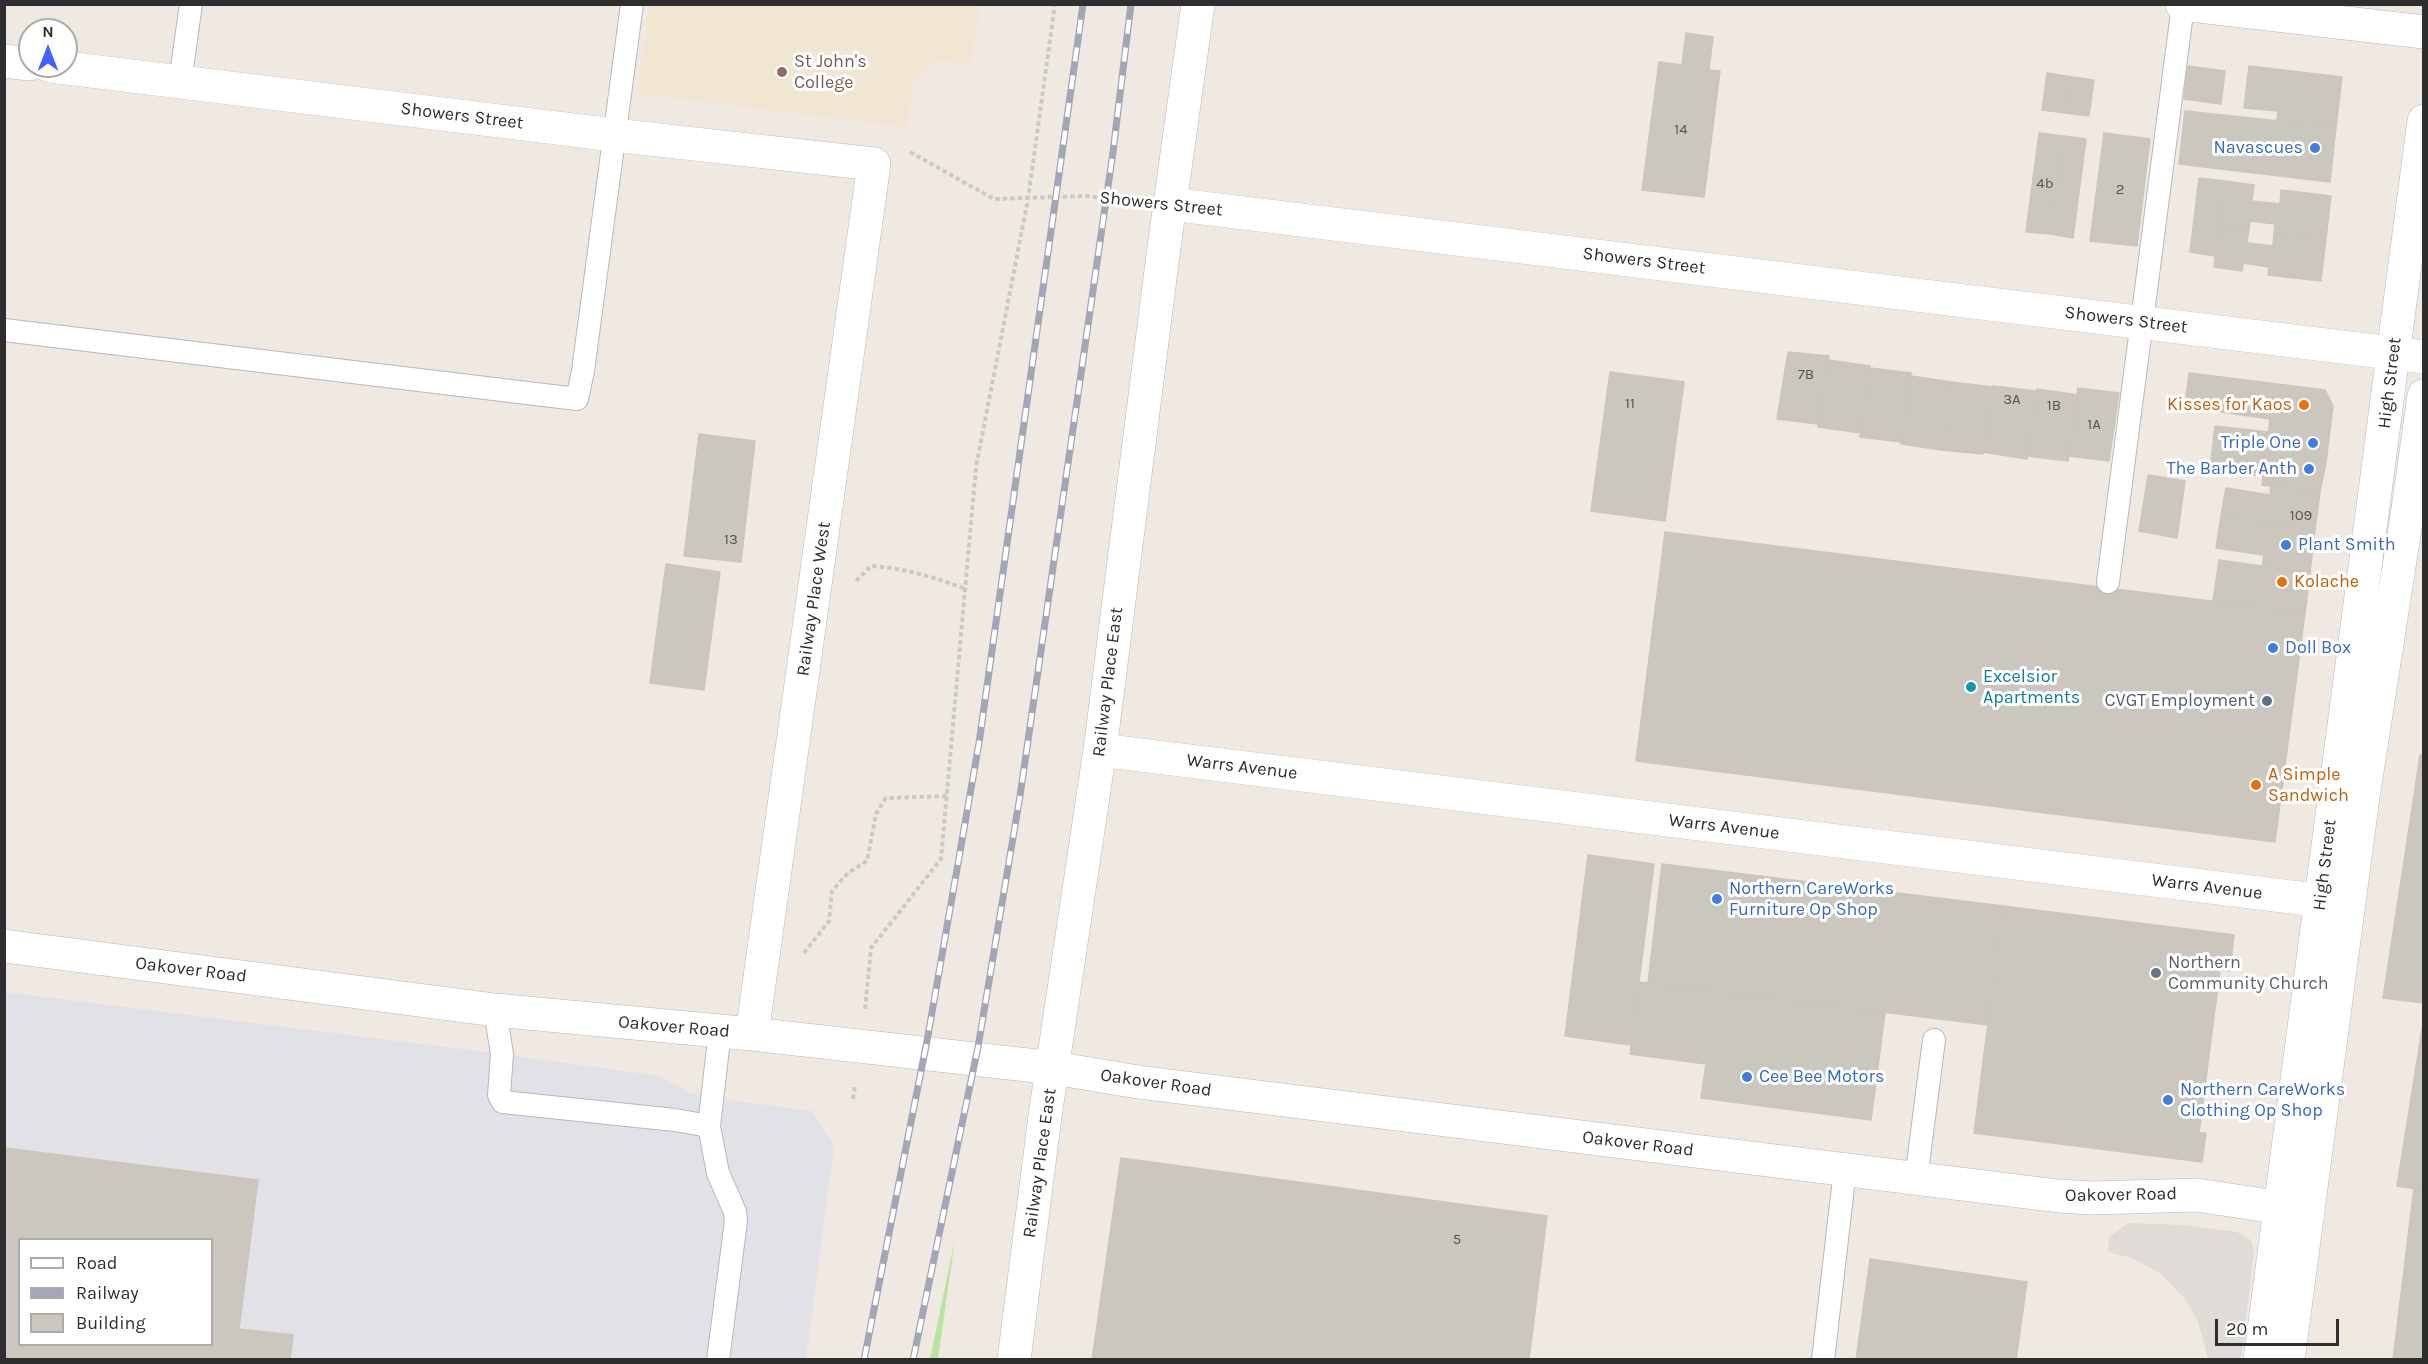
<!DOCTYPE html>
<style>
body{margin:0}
#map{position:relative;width:2428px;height:1364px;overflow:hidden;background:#efe9e1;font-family:Karla,sans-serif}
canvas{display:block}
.frame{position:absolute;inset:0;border:6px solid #2e2e2e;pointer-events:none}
.legend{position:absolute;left:18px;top:1238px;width:195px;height:108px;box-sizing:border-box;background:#fff;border:2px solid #ababab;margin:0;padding:8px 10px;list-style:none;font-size:18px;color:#2e2e2e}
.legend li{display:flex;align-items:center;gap:12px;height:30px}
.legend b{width:30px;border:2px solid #ababab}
.north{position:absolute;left:18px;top:18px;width:60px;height:60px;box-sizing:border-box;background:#fff;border:2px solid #ababab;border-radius:50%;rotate:0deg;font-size:16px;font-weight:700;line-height:24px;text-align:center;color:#2e2e2e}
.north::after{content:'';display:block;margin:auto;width:21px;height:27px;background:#4264fb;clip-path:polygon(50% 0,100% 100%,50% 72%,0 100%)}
.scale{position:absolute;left:2215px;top:1319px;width:124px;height:27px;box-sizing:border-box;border:3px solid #2e2e2e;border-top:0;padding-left:8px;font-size:18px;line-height:21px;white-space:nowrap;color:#2e2e2e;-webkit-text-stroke:4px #fff;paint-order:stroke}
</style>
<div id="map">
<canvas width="2428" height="1364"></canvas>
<div class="frame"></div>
<ul class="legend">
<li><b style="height:8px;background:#fff"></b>Road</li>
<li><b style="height:8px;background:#a3a6b8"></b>Railway</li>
<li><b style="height:16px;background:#cbc7bf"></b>Building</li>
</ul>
<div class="north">N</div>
<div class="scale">20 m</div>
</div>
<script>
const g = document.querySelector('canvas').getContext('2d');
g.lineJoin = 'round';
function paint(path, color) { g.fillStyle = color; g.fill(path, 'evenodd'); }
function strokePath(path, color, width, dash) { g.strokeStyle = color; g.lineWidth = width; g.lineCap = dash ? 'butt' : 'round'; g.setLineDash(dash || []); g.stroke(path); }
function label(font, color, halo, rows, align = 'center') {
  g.font = font + ' Karla,sans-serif'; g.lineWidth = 6; g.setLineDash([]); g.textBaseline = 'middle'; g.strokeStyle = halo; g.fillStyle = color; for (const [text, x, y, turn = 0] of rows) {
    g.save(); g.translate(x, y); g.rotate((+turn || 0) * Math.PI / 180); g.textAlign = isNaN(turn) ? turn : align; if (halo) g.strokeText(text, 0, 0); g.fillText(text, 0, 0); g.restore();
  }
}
paint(new Path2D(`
 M 5,992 L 502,1054 L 660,1076 L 690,1093 L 712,1098 L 812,1111 L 834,1146 L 806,1359 L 5,1360 ZM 20,1240 L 212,1240 L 212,1344 L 20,1344 Z`), '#e3e1e8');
paint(new Path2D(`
 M 649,5 L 649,4 L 980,5 L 971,64 L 938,60 L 914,80 L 907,127 L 637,94 Z`), '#f0e6d1');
paint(new Path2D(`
 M 955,1239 L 938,1359 L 930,1359 Z`), '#b6e59e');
paint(new Path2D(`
 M 2128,1223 L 2183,1225 L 2237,1232 L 2251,1240 L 2254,1251 L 2242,1353 L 2239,1359 L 2208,1359 L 2198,1321 L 2185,1299 L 2161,1274 L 2132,1258 L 2108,1252 L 2109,1237 Z`), '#dfdcd8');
const building = new Path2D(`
 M 1686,33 L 1713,37 L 1709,70 L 1720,71 L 1704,197 L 1642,190 L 1659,62 L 1682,65 Z
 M 2188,66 L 2225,71 L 2221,104 L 2184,99 Z
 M 2249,66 L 2342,77 L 2336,127 L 2277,121 L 2278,111 L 2244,108 Z
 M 2047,73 L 2072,77 L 2066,113 L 2042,110 Z
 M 2072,77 L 2094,80 L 2089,116 L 2066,113 Z
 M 2185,111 L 2336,127 L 2330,182 L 2179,164 Z
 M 2039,133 L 2064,136 L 2051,234 L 2026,232 Z
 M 2104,133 L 2150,139 L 2137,246 L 2090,241 Z
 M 2064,136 L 2086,139 L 2073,238 L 2051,234 Z
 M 2199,178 L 2225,181 L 2215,256 L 2190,252 Z
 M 2225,181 L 2254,185 L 2252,201 L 2280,204 L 2281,190 L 2331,196 L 2326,238 L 2274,232 L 2275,224 L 2250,221 L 2249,229 L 2219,225 Z
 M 2219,225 L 2249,229 L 2247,243 L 2273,246 L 2274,232 L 2326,238 L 2321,281 L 2268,275 L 2269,267 L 2243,263 L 2242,271 L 2214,267 Z
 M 1788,352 L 1829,356 L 1818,424 L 1777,419 Z
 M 1828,360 L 1870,366 L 1861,433 L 1818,427 Z
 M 1870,368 L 1911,373 L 1901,442 L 1860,437 Z
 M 1610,372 L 1684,382 L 1665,521 L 1591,511 Z
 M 2189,373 L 2325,390 L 2333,406 L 2326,462 L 2266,454 L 2270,419 L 2185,407 Z
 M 1911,376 L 1951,382 L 1942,450 L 1901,444 Z
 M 1951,382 L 1993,387 L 1983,454 L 1942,450 Z
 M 1993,386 L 2037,391 L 2027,459 L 1983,452 Z
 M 2078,388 L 2119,393 L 2109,461 L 2069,456 Z
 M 2037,389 L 2078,395 L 2068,461 L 2027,456 Z
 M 2215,426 L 2268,432 L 2263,476 L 2210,470 Z
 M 699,434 L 755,441 L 741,562 L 684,556 Z
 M 2266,454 L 2326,462 L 2320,492 L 2262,485 Z
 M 2148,475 L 2185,481 L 2177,538 L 2139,531 Z
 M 2271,485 L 2320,492 L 2315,530 L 2221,516 L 2226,488 L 2270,495 Z
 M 2221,516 L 2315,530 L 2310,573 L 2262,567 L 2264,555 L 2216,548 Z
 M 1665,532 L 2305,613 L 2275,842 L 1636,761 Z
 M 2219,560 L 2310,573 L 2305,613 L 2213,602 Z
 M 666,564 L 720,572 L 704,690 L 650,683 Z
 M 2420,755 L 2424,755 L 2424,798 L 2414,796 Z
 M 2414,796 L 2424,798 L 2424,1003 L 2383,998 Z
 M 1588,855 L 1654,864 L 1631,1045 L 1565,1036 Z
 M 1662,864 L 2003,906 L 1988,1025 L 1648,983 Z
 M 2003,906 L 2234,935 L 2230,971 L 2220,970 L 2199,1133 L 2206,1133 L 2202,1162 L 1974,1133 Z
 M 1639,982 L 1885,1013 L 1871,1120 L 1701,1098 L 1706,1064 L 1630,1054 Z
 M 2424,1017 L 2424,1190 L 2397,1186 Z
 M 4,1148 L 258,1180 L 239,1329 L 293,1335 L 290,1360 L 4,1360 ZM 20,1240 L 212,1240 L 212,1344 L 20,1344 Z
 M 1121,1158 L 1547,1216 L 1529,1360 L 1092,1360 Z
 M 2414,1188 L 2424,1190 L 2424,1360 L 2393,1360 Z
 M 1870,1259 L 2027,1282 L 2016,1360 L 1856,1360 Z`);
paint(building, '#cbc7bf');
strokePath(building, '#cbc5ba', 1.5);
const service = new Path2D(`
 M 180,82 L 191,4
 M 4,330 L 577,399 L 583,371 L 632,4
 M 2108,582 L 2183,5
 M 495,1010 L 502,1054 L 499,1095 L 503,1102 L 675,1120 L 709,1126 L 718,1173 L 735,1212 L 736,1221 L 718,1360
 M 709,1126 L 720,1031
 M 1916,1179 L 1934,1040
 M 1823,1360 L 1845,1170`);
const minor = new Path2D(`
 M 2182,4 L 2424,32
 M 4,61 L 30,64
 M 50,66 L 614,135 L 874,164 L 752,1034
 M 1170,204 L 2424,357
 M 1100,750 L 2348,904
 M 4,946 L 495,1010 L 752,1034 L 1054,1068 L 1138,1082 L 2058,1196 L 2093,1198 L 2197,1195 L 2308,1212
 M 1014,1360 L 1045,1116 L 1100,750 L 1164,247 L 1198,4`);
const secondary = new Path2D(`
 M 2260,1360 L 2424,121
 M 2288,1360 L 2363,797 L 2408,509 L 2424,396`);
strokePath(service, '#b4b7c1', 24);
strokePath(minor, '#b4b7c1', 34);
strokePath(secondary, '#b4b7c1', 34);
strokePath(new Path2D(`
 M 910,152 L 994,199 L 1085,196 L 1134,201
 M 856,581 L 871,566 C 903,568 935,577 965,589
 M 804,953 L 829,921 L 832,891 L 848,873 L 867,861 L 876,814 L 886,798 L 947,796
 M 865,1009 L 871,948 L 941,859 L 976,467 L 1028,199 L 1055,4
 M 853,1099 L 855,1085`), '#c9c9c9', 4, [4.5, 3]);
strokePath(service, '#fff', 22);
strokePath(minor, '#fff', 33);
strokePath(secondary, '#fff', 33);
const rail = new Path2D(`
 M 864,1360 L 927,1041 L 979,743 L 1083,4
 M 913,1360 L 978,1047 L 1020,796 L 1113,152 L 1131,4`);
strokePath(rail, '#a3a6b8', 7);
strokePath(rail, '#fff', 4.5, [14]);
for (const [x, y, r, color] of [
 [782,72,6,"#8d6e63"],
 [2315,148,6,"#3f7fe0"],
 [2304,405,6,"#e8710a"],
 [2313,443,6,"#3f7fe0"],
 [2309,469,6,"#3f7fe0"],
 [2286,545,6,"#3f7fe0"],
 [2282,582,6,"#e8710a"],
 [2273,648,6,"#3f7fe0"],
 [1971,687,6,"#0f9aa8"],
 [2267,701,6,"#5c6f8a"],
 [2256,785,6,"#e8710a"],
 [1717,899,6,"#3f7fe0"],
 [2156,973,6,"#6b7280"],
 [1747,1077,6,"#3f7fe0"],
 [2168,1100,6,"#3f7fe0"]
]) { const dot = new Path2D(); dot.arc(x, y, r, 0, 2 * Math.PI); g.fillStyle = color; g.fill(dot); strokePath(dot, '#fff', 2); }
label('15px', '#555452', null, [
 ["14",1681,130],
 ["4b",2045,184],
 ["2",2120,190],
 ["7B",1806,375],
 ["3A",2012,400],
 ["11",1630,404],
 ["1B",2054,406],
 ["1A",2094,425],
 ["109",2301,516],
 ["13",731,540],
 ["5",1457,1240]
]);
label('18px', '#785e54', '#fff', [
 ["St John's",794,62],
 ["College",794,83]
], 'left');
label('18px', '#2e2e2e', '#fff', [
 ["Showers Street",462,116,7],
 ["Showers Street",1161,204,6],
 ["Showers Street",1644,261,7],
 ["Showers Street",2126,320,7],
 ["High Street",2390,383,-83],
 ["Railway Place West",814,599,-82],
 ["Railway Place East",1108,682,-83],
 ["Warrs Avenue",1242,767,7],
 ["Warrs Avenue",1724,827,7],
 ["High Street",2325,865,-83],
 ["Warrs Avenue",2207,887,7],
 ["Oakover Road",191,970,7],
 ["Oakover Road",674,1027,5],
 ["Oakover Road",1156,1083,8],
 ["Oakover Road",1638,1144,7],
 ["Railway Place East",1040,1163,-82],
 ["Oakover Road",2121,1195,-1]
]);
label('18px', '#366cbe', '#fff', [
 ["Navascues",2303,148,"right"],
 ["Triple One",2301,443,"right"],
 ["The Barber Anth",2297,469,"right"],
 ["Plant Smith",2298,545],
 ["Doll Box",2285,648],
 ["Northern CareWorks",1729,889],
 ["Furniture Op Shop",1729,910],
 ["Cee Bee Motors",1759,1077],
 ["Northern CareWorks",2180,1090],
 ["Clothing Op Shop",2180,1111]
], 'left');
label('18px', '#c56008', '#fff', [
 ["Kisses for Kaos",2292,405,"right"],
 ["Kolache",2294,582],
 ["A Simple",2268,775],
 ["Sandwich",2268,796]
], 'left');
label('18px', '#0d838f', '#fff', [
 ["Excelsior",1983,677],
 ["Apartments",1983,698]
], 'left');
label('18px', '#4e5e75', '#fff', [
 ["CVGT Employment",2255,701]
], 'right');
label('18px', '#5b616d', '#fff', [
 ["Northern",2168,963],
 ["Community Church",2168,984]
], 'left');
</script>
